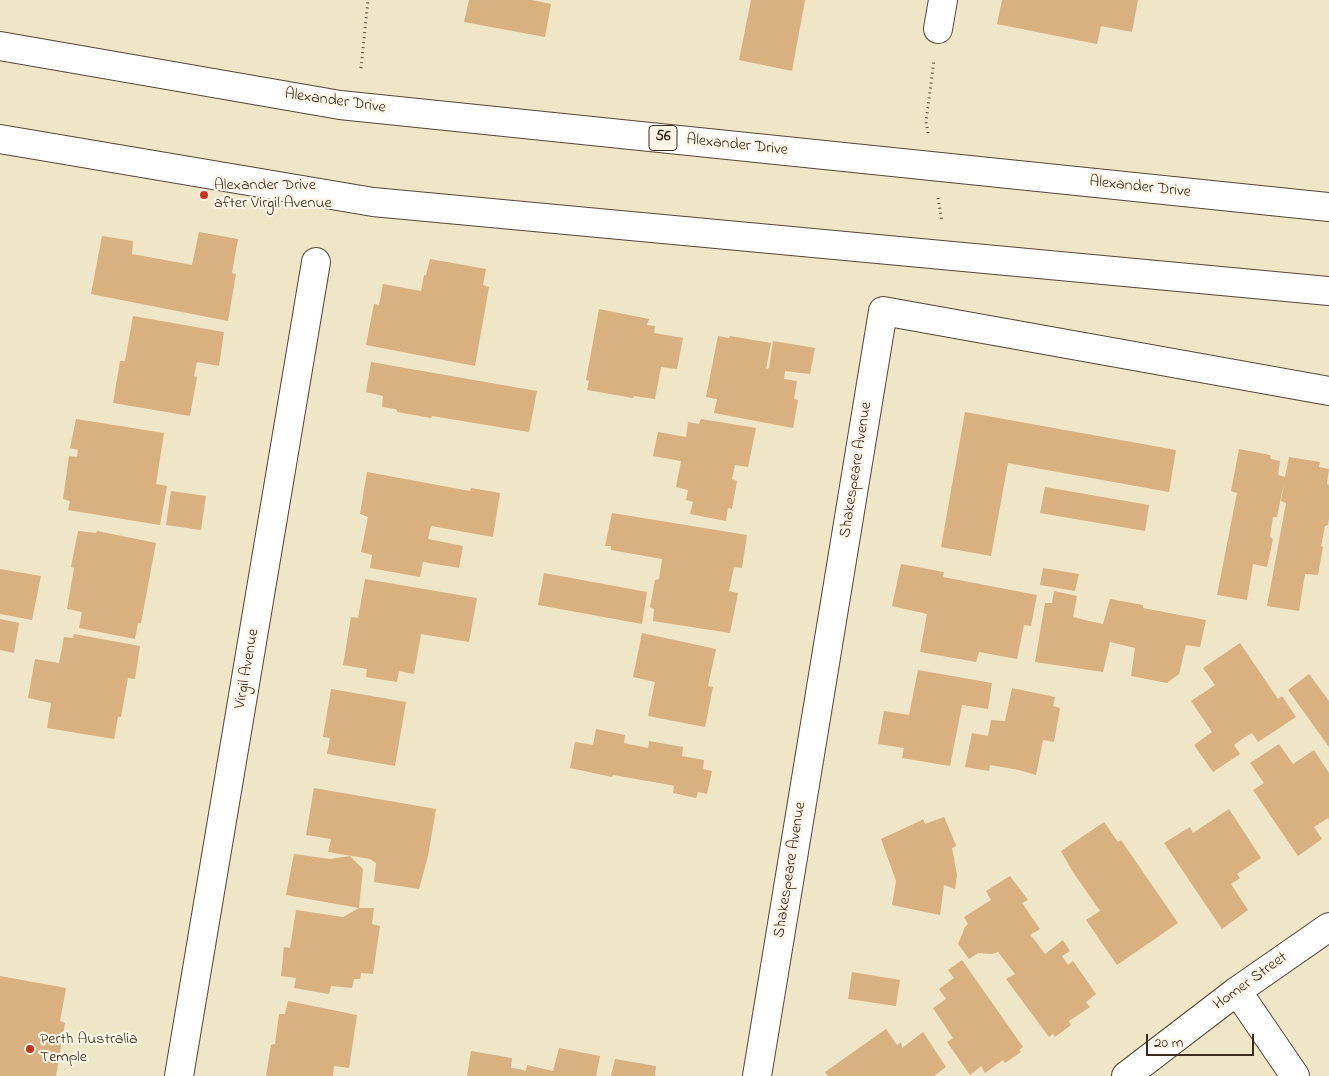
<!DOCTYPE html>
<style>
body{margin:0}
#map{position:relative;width:1329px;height:1076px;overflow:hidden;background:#efe5c7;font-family:"Indie Flower",sans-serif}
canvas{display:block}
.scale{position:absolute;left:1146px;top:1034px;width:108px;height:22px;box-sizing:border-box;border:2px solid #3b2a1e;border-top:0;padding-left:6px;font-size:15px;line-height:18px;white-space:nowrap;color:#3b2a1e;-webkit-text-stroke:4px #fcf5e5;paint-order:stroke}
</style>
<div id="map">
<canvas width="1329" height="1076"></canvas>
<div class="scale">20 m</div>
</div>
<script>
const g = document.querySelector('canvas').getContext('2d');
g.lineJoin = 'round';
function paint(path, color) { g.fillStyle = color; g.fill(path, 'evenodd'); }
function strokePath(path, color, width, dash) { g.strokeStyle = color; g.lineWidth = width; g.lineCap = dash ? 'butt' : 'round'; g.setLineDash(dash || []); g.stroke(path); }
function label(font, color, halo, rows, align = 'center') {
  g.font = font + ' "Indie Flower",sans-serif'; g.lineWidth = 4.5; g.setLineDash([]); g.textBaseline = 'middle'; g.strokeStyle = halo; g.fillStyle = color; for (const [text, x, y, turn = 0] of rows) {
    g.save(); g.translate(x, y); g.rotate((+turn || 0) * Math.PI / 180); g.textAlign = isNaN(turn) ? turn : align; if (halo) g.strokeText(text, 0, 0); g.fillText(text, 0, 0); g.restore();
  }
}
paint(new Path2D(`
 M 469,0 L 532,0 L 551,4 L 545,37 L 464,22 Z
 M 751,0 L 805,0 L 792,71 L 739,60 Z
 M 1002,0 L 1138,0 L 1132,32 L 1101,26 L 1097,44 L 997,24 Z
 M 199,232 L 238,239 L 232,273 L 236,274 L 228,321 L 91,294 L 102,236 L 133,241 L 132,254 L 192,265 Z
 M 430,259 L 486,269 L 483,285 L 489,287 L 475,366 L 366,345 L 374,304 L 379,305 L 383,284 L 421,291 L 424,275 L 426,275 Z
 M 599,309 L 649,319 L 647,325 L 655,326 L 654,333 L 683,338 L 677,369 L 661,367 L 655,399 L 634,396 L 633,398 L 587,390 L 589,381 L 586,380 Z
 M 133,316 L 224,332 L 219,366 L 197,362 L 194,376 L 197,377 L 190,416 L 113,403 L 120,361 L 125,361 Z
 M 718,336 L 729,338 L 730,336 L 771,343 L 766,369 L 767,369 L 769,368 L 773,341 L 815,348 L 810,374 L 785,371 L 784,379 L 797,381 L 794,399 L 798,400 L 793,428 L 714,413 L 717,399 L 706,397 Z
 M 371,362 L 537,391 L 529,432 L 432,416 L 431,418 L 397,412 L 396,409 L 382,407 L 383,396 L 366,392 Z
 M 965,412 L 1176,450 L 1169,492 L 1008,463 L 991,556 L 941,547 Z
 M 76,419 L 164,433 L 156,484 L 167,486 L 160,525 L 68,510 L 70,501 L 63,499 L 69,456 L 77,457 L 78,450 L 70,448 Z
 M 701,419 L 756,428 L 748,467 L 735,465 L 732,479 L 737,481 L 732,509 L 728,508 L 726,521 L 690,514 L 693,502 L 686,500 L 688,490 L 676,487 L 681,461 L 653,456 L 658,432 L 686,437 L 688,422 L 699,424 Z
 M 1239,449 L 1270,455 L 1271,459 L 1280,461 L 1278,475 L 1285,477 L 1289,457 L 1320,462 L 1319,467 L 1329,469 L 1327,484 L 1329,485 L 1329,518 L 1328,525 L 1325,526 L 1321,546 L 1323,547 L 1318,575 L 1305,574 L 1299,611 L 1267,606 L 1286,503 L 1281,501 L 1284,483 L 1277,517 L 1273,517 L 1270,537 L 1273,539 L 1267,567 L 1253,564 L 1247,600 L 1217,595 L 1237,493 L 1231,491 Z
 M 367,472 L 470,491 L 471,488 L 500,493 L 493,537 L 431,526 L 428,539 L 463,546 L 459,568 L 423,562 L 420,577 L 370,568 L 372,555 L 361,552 L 368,517 L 360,514 Z
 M 1045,487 L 1149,505 L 1145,531 L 1040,513 Z
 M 171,491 L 206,496 L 201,530 L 166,525 Z
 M 612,513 L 747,535 L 742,568 L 734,567 L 729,591 L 738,593 L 730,633 L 653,621 L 654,609 L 650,607 L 655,580 L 659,579 L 662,559 L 611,550 L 611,546 L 605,546 Z
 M 78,531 L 96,533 L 97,531 L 156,543 L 141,623 L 138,623 L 135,639 L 79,628 L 82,612 L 67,609 L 74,568 L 71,567 Z
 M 901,564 L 944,572 L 943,577 L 1037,595 L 1031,626 L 1024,625 L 1017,659 L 979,652 L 976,662 L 920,652 L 927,614 L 892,606 Z
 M 1043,568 L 1079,574 L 1075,591 L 1040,585 Z
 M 0,569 L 41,576 L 32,620 L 0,614 Z
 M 544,573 L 647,592 L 642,624 L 538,605 Z
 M 365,579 L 477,598 L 469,642 L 421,634 L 414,674 L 399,671 L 397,682 L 366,677 L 367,669 L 343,665 L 351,617 L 358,618 Z
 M 1054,591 L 1077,596 L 1073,617 L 1089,621 L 1103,624 L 1110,599 L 1143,605 L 1143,608 L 1206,620 L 1200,647 L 1186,645 L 1179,674 L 1167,683 L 1131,676 L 1135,648 L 1110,642 L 1103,672 L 1035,662 L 1045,603 L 1052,603 Z
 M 0,619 L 19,623 L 14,653 L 0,650 Z
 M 642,633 L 716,649 L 708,686 L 713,687 L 705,727 L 648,716 L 655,682 L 633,677 Z
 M 74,634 L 140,646 L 135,679 L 128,678 L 121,717 L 118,717 L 114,739 L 47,728 L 51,703 L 28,698 L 35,659 L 59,663 L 64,637 L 73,638 Z
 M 1240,643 L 1278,699 L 1282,696 L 1296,717 L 1258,742 L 1252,733 L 1242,739 L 1234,745 L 1240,754 L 1213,772 L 1194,745 L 1212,732 L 1191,701 L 1215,685 L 1203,668 Z
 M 918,670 L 992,683 L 988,709 L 962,705 L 950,766 L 902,758 L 904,748 L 878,744 L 884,711 L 909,715 Z
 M 1309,674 L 1329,701 L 1329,747 L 1288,690 Z
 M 1012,688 L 1055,697 L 1053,706 L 1060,708 L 1054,742 L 1043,740 L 1036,775 L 1019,770 L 990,765 L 989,771 L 965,767 L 972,733 L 988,736 L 991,720 L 1005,721 Z
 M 331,689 L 406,702 L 395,766 L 327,754 L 330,738 L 323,737 Z
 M 596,729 L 625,735 L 624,743 L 648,748 L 649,741 L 683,747 L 682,756 L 704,760 L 703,769 L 712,771 L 707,794 L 698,792 L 696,798 L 673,793 L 674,786 L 665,784 L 613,775 L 612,777 L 570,768 L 575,742 L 593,745 Z
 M 1279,744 L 1293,764 L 1314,750 L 1329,773 L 1329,820 L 1328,818 L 1314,827 L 1322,839 L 1298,856 L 1253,790 L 1264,783 L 1250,763 Z
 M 314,788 L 436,809 L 428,856 L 419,889 L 374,882 L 376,863 L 370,859 L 328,852 L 331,839 L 306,835 Z
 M 1229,809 L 1261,858 L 1237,874 L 1240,878 L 1231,884 L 1248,910 L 1222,929 L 1164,843 L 1190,827 L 1193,833 Z
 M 944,817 L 956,845 L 955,847 L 952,848 L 957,875 L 955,889 L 944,885 L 940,915 L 892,905 L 896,881 L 881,839 L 922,820 L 923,819 L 925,824 Z
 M 1104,822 L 1118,842 L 1121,840 L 1178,923 L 1117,965 L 1086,920 L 1100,911 L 1071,869 L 1061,851 Z
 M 294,854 L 330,859 L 350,856 L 363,869 L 359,908 L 374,908 L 372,924 L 380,926 L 373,974 L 361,973 L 360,979 L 354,979 L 352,988 L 331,986 L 329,994 L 294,988 L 296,978 L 281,976 L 284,947 L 290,948 L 296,910 L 343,917 L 359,908 L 286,895 Z
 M 1010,876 L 1028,900 L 1022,903 L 1040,929 L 1030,935 L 1033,938 L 1045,954 L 1063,940 L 1070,951 L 1062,956 L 1068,965 L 1073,961 L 1096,994 L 1086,1002 L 1090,1007 L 1069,1021 L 1071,1025 L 1055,1037 L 1053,1034 L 1049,1037 L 1006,979 L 1015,974 L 998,952 L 992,954 L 978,953 L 969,959 L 958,944 L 965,927 L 968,924 L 964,917 L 991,900 L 986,891 Z
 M 962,960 L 1023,1047 L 1019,1050 L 1021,1052 L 1005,1063 L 1003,1060 L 985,1073 L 981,1066 L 970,1075 L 947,1042 L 953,1038 L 933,1008 L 946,999 L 939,989 L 954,978 L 948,970 Z
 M 852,972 L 900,980 L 896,1006 L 848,999 Z
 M 0,976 L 66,988 L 60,1021 L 65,1023 L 56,1076 L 0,1076 Z
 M 288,1001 L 357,1015 L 349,1068 L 334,1066 L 333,1076 L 266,1076 L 271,1045 L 275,1044 L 279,1014 L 285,1014 Z
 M 886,1029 L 897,1045 L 901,1042 L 902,1048 L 923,1032 L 946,1067 L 934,1076 L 828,1076 L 825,1072 Z
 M 559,1048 L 600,1056 L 596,1076 L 467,1076 L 471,1051 L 512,1058 L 511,1068 L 519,1069 L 526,1071 L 527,1065 L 553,1071 Z
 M 615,1059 L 656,1066 L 655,1076 L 611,1076 Z`), '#d9b07f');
const minor = new Path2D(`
 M 938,29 L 943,0
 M 1237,991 L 1295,1076
 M 179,1076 L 316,262
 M 757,1076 L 883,311 L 1329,391
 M 1126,1076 L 1237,991 L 1329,927`);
const major = new Path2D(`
 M 0,46 L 340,105 L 1329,207
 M 0,139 L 373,202 L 1329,291`);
strokePath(minor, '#564637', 30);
strokePath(major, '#564637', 30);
strokePath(new Path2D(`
 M 361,68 L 368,0
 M 928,133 L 926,122 L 934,60
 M 938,198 L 942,222`), '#564637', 3, [1, 4]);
strokePath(minor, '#fff', 28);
strokePath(major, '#fff', 28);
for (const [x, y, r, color] of [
 [204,195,5,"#c8321e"],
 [30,1049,5,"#c8321e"]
]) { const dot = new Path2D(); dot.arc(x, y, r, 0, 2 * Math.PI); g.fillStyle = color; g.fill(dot); strokePath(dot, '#fcf5e5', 2); }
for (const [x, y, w] of [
 [663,138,28]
]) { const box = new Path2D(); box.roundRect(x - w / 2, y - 12.5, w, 25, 4); g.fillStyle = '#fcf5e5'; g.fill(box); strokePath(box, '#3b2a1e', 1); }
label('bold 15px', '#3b2a1e', null, [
 ["56",663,138]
]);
label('16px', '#3b2a1e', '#fcf5e5', [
 ["Alexander Drive",335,102,8],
 ["Alexander Drive",737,146,6],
 ["Alexander Drive",1140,188,6],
 ["Shakespeare Avenue",857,470,-81],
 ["Virgil Avenue",248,669,-80],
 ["Shakespeare Avenue",791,870,-81],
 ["Homer Street",1251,982,-36]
]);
label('16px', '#3b2a1e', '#fcf5e5', [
 ["Alexander Drive",214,186],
 ["after Virgil Avenue",214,204],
 ["Perth Australia",40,1040],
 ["Temple",40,1058]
], 'left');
</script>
